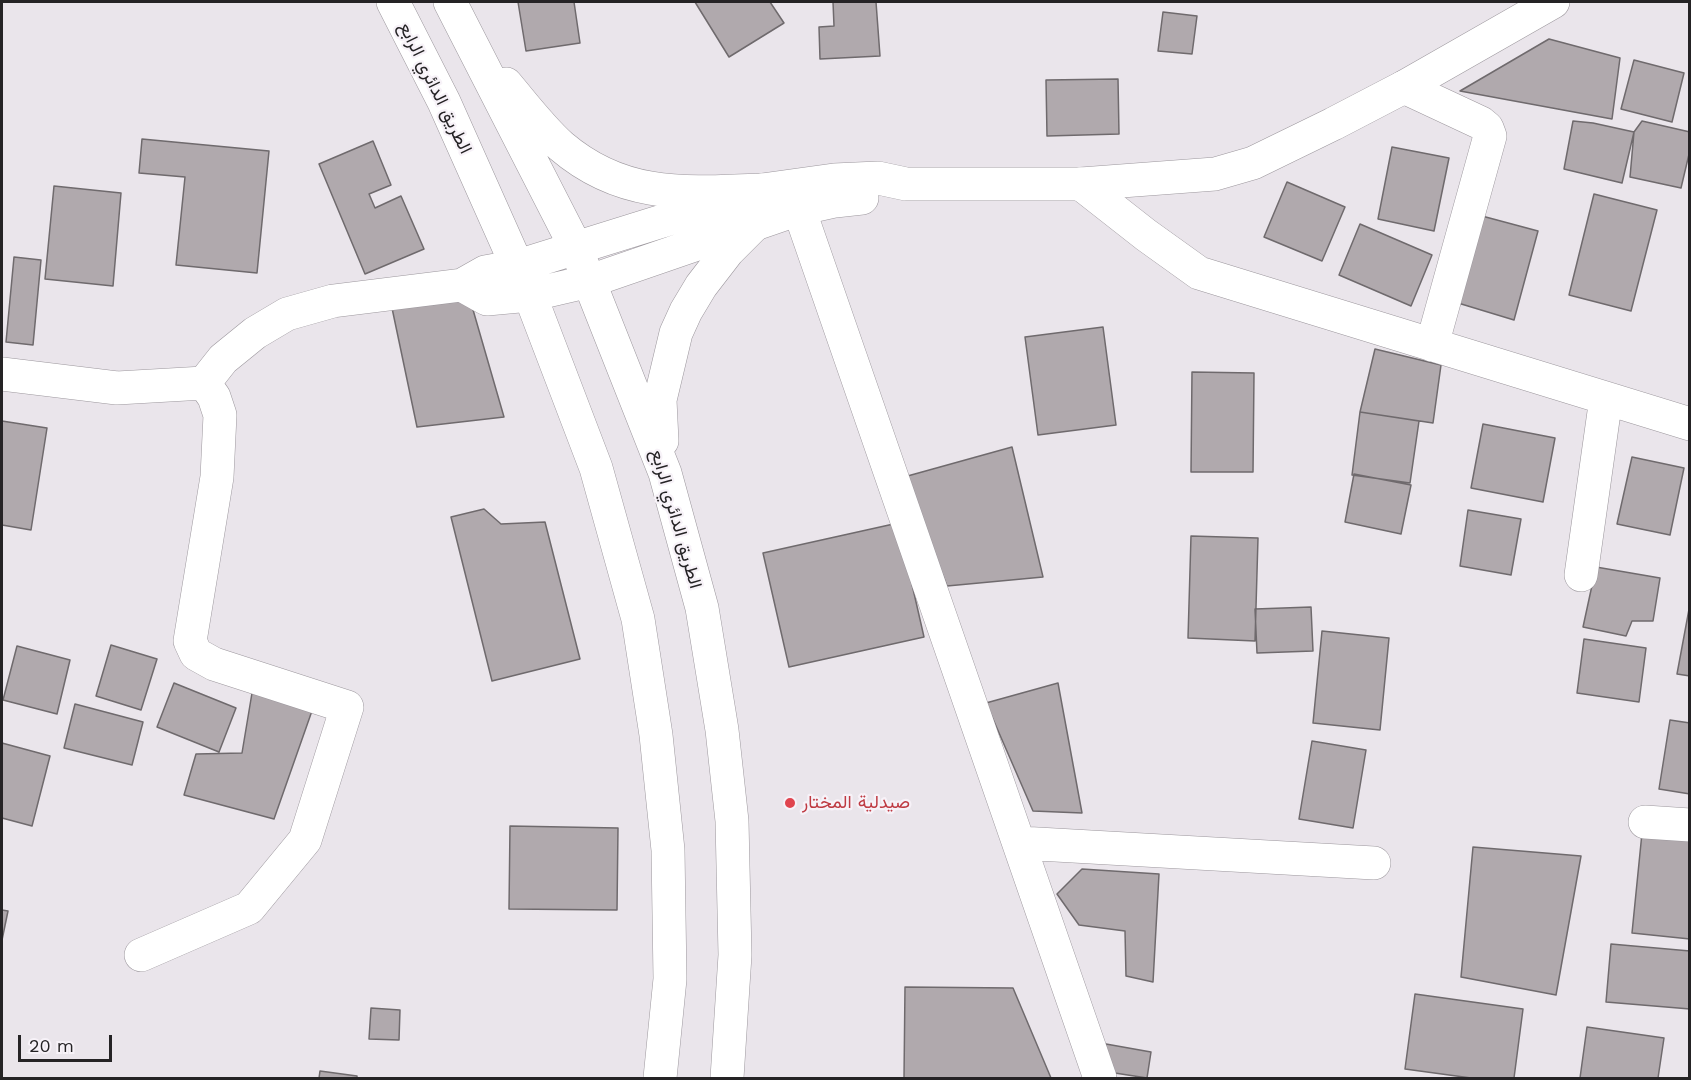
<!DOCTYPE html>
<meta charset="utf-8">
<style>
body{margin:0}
#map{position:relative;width:1691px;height:1080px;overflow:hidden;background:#eae5eb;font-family:"Work Sans",sans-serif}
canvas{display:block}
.frame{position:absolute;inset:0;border:3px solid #252325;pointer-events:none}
.scale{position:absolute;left:18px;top:1035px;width:94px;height:27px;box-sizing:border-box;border:3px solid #252325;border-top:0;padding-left:8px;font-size:18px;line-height:21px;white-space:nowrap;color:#252325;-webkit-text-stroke:4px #f7f2f8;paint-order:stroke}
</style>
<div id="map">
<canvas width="1691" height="1080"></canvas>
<div class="frame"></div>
<div class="scale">20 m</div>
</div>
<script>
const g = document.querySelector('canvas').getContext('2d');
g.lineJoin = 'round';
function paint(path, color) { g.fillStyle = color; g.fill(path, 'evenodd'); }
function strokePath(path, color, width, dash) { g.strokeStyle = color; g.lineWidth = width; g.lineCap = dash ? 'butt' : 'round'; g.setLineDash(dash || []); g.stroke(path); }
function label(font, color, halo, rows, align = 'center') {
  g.font = font + ' "Work Sans",Vazirmatn,sans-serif'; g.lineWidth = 4.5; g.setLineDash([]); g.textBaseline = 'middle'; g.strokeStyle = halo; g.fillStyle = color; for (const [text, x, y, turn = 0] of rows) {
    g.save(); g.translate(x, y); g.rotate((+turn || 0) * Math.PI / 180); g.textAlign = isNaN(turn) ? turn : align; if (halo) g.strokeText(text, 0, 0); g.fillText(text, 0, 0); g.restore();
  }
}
const building = new Path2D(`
 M 518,2 L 574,2 L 580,43 L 526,51 Z
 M 695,2 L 770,2 L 784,23 L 729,57 Z
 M 833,2 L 876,2 L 880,56 L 820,59 L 819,27 L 834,26 Z
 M 1163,12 L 1197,16 L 1192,54 L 1158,51 Z
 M 1549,39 L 1620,58 L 1612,119 L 1460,91 Z
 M 1634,60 L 1684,73 L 1672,122 L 1621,109 Z
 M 1118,79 L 1119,134 L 1047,136 L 1046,80 Z
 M 1573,121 L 1593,123 L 1634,132 L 1622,183 L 1564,169 Z
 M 1642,121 L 1690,132 L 1690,150 L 1681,188 L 1630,177 L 1634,132 Z
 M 142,139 L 269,151 L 257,273 L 176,265 L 185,177 L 139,173 Z
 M 373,141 L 391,185 L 369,194 L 375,208 L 401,196 L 424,249 L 365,274 L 319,164 Z
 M 1392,147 L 1449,158 L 1434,231 L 1378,219 Z
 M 1287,182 L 1345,207 L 1322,261 L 1264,237 Z
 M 54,186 L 121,193 L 113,286 L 45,279 Z
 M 1594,194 L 1657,210 L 1631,311 L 1569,295 Z
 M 1482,216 L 1538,231 L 1514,320 L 1458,303 Z
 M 1360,224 L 1432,255 L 1411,306 L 1339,275 Z
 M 14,257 L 41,260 L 33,345 L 6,342 Z
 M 467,289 L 504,417 L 417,427 L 392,308 Z
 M 1103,327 L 1116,425 L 1038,435 L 1025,337 Z
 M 1375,349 L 1441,365 L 1433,423 L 1360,412 Z
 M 1192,372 L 1254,373 L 1253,472 L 1191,472 Z
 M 1360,412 L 1419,421 L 1410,483 L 1352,475 Z
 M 2,421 L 47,428 L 31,530 L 2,525 Z
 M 1483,424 L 1555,438 L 1543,502 L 1471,488 Z
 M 1012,447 L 1043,577 L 947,586 L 904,477 Z
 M 1632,457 L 1684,468 L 1670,535 L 1617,524 Z
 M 1354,474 L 1411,485 L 1401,534 L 1345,522 Z
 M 484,509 L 501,524 L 545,522 L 580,659 L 492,681 L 451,517 Z
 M 1468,510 L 1521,519 L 1511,575 L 1460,566 Z
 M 898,523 L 924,637 L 789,667 L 763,553 Z
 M 1191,536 L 1258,538 L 1255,641 L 1188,638 Z
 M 1596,567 L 1660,578 L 1653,621 L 1632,621 L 1626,636 L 1583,627 Z
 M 1690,604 L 1690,676 L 1677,674 Z
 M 1311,607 L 1313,651 L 1257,653 L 1255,609 Z
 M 1322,631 L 1389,638 L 1380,730 L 1313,723 Z
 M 1584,639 L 1646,648 L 1639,702 L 1577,693 Z
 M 111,645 L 157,659 L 141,710 L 96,696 Z
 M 17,646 L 70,660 L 57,714 L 3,700 Z
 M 174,683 L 236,708 L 219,752 L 157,727 Z
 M 1058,683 L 1082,813 L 1033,811 L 986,703 Z
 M 253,687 L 313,708 L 274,819 L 184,795 L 196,754 L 242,753 Z
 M 75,704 L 143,722 L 132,765 L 64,748 Z
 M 1670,720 L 1690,723 L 1690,794 L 1659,789 Z
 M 1312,741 L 1366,750 L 1353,828 L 1299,819 Z
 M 2,743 L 50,756 L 32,826 L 2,818 Z
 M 510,826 L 618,828 L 617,910 L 509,909 Z
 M 1642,833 L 1690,838 L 1690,939 L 1632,933 Z
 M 1473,847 L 1581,856 L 1556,995 L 1461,977 Z
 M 1082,869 L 1159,874 L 1153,982 L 1126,976 L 1125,931 L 1079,925 L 1057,894 Z
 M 2,910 L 8,911 L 2,940 Z
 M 1611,944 L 1690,951 L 1690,1009 L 1606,1002 Z
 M 905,987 L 1013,988 L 1051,1078 L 904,1078 Z
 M 1415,994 L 1523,1009 L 1514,1078 L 1471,1078 L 1405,1069 Z
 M 371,1008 L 400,1010 L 399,1040 L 369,1039 Z
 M 1587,1027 L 1664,1038 L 1658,1078 L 1580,1078 Z
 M 1106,1044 L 1151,1052 L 1147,1078 L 1102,1071 Z
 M 320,1071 L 357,1076 L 357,1078 L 319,1078 Z`);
paint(building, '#b0a9ad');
strokePath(building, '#6f6a6d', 1.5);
const minor = new Path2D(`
 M 1404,87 L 1481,123 L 1487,128 L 1490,136 L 1432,345
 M 1081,184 L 1146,235 L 1199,273 L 1690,424
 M 799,209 L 1100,1078
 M 462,285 L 487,299 L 530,295
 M 2,374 L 117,388 L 204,383 L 223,359 L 255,333 L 287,314 L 333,301 L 462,285 L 485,272 L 518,266
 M 1581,575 L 1606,398
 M 1645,822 L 1690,825
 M 1020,843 L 1374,863
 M 141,955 L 249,908 L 305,840 L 347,707 L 214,664 L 196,654 L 190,641 L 217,477 L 220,415 L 214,397 L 204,383`);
const tertiary = new Path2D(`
 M 518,266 L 762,190 L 834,180 L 878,178 L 906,184 L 1081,184 L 1215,174 L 1253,163 L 1333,124 L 1404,87 L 1553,2
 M 530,295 L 590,281 L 799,209 L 835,201 L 862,198`);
const primary = new Path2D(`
 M 393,2 L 444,102 L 530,295 L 596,468 L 638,619 L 656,735 L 668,850 L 670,979 L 660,1078
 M 450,2 L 576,248 L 665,473 L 702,608 L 722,730 L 732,821 L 735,955 L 727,1078
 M 506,84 C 523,104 541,128 561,146 C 623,199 686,193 762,190
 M 662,441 L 660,400 L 676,333 L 686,311 L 701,286 L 728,251 L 754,225`);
strokePath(minor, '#9c979d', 34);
strokePath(tertiary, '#9c979d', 34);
strokePath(primary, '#9c979d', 34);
strokePath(minor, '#fff', 33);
strokePath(tertiary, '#fff', 33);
strokePath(primary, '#fff', 33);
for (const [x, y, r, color] of [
 [790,803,6,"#e0444e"]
]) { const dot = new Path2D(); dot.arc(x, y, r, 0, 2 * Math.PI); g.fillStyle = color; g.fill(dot); strokePath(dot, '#f7f2f8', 2); }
label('18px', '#252325', '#f7f2f8', [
 ["الطريق الدائري الرابع",435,88,64],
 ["الطريق الدائري الرابع",676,519,74]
]);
label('18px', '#be3a42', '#f7f2f8', [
 ["صيدلية المختار",802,803]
], 'left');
</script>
